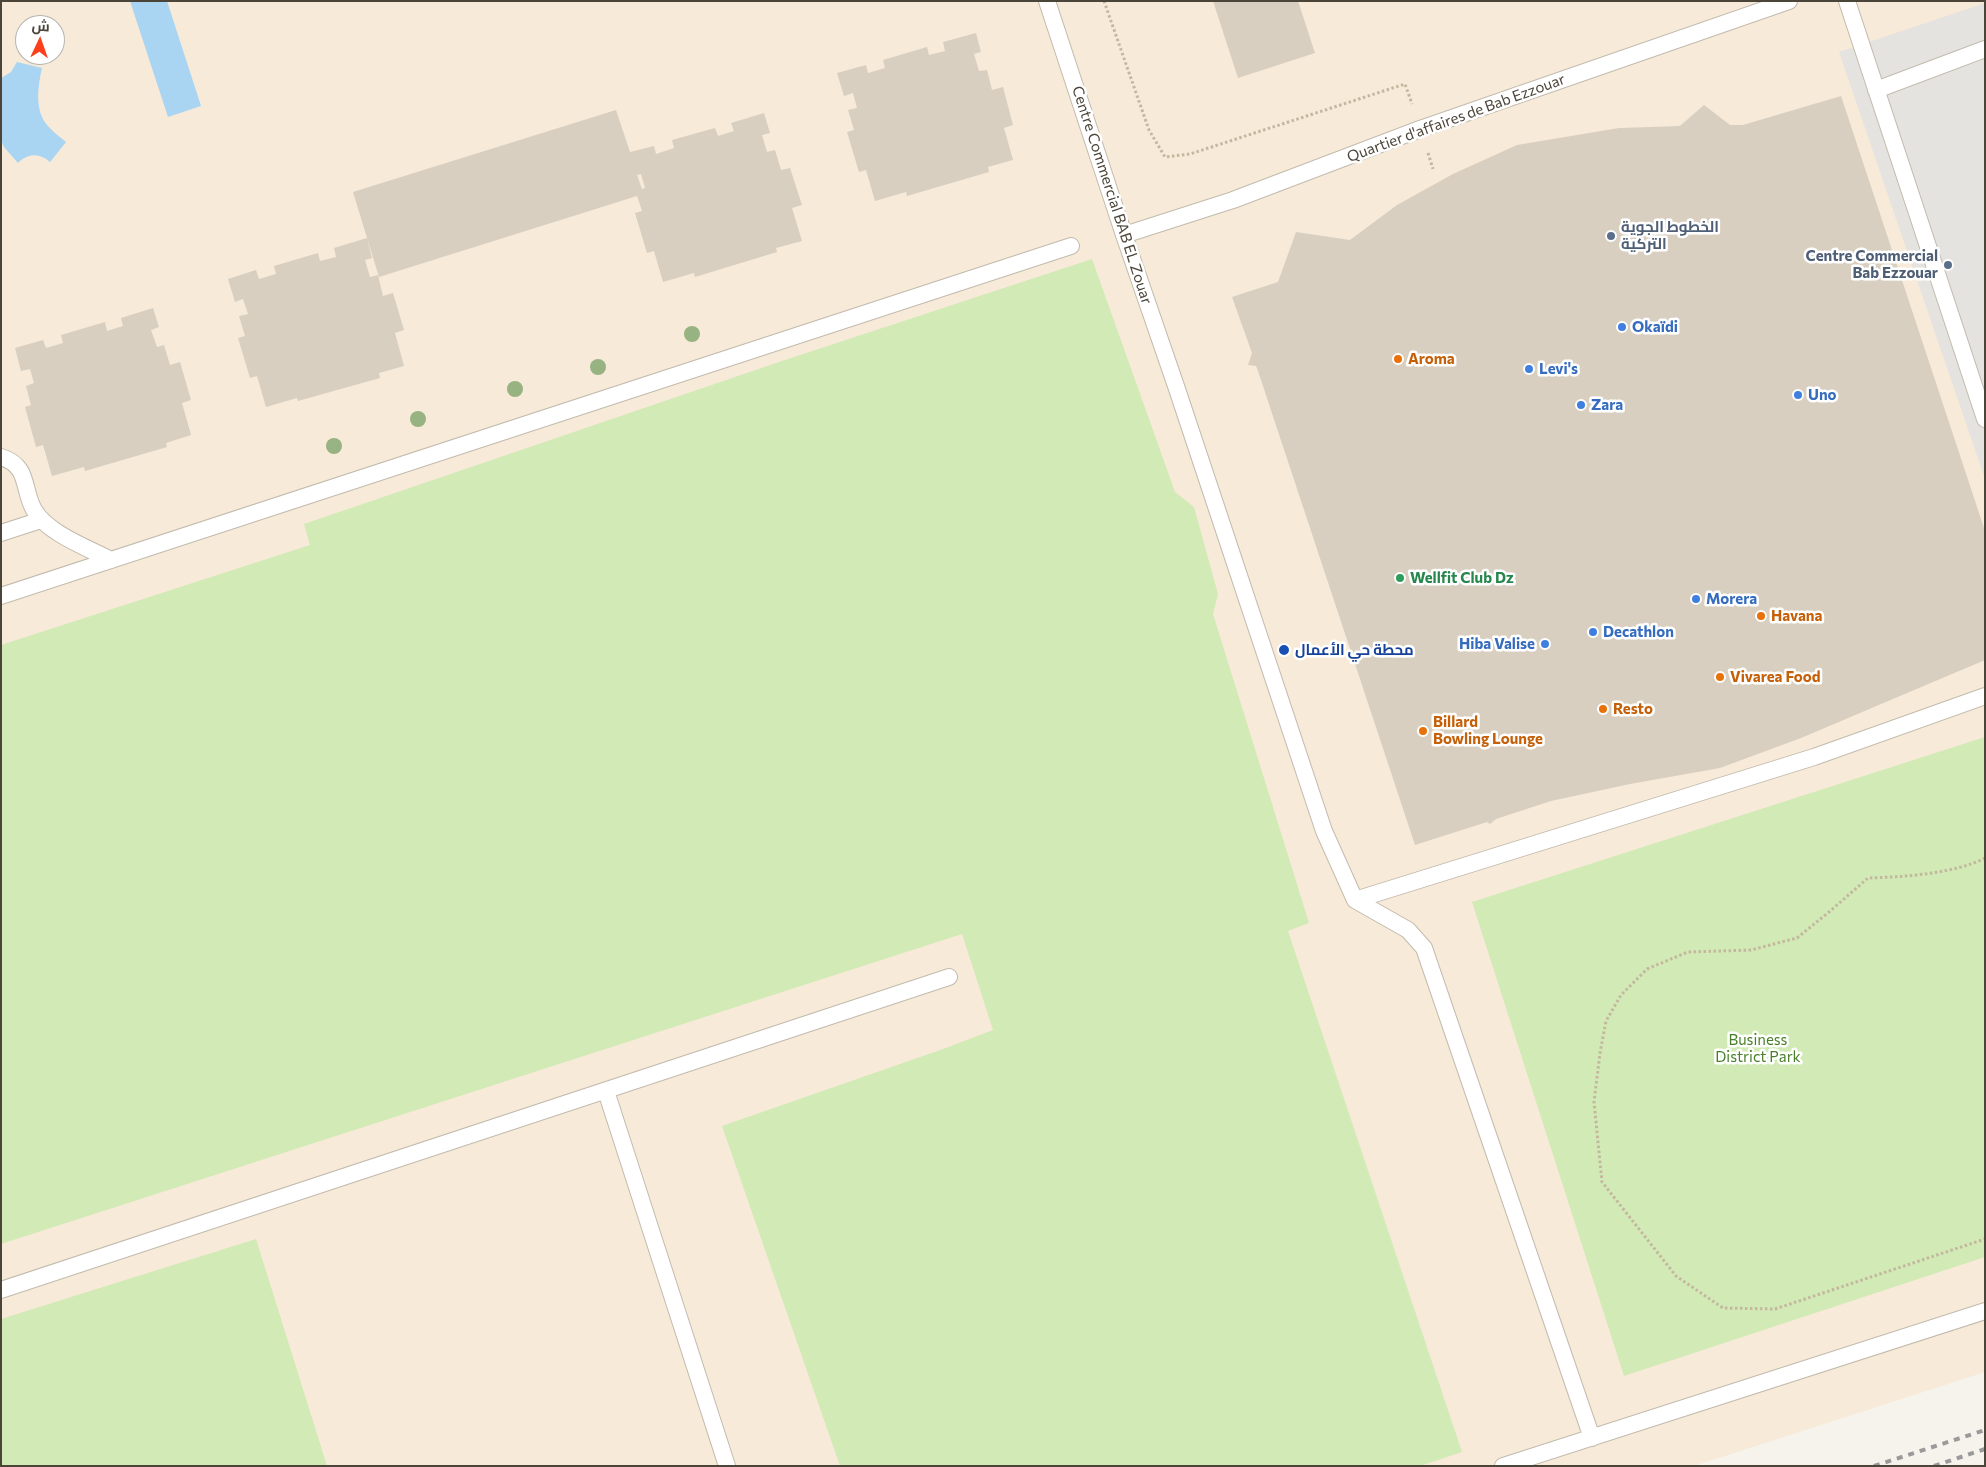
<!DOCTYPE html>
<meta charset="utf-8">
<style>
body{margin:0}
#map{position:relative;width:1986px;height:1467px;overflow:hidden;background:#f6f3ec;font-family:Commissioner,Cairo,sans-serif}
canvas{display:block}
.frame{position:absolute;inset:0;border:2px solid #4b4439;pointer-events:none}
.north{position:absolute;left:15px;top:15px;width:50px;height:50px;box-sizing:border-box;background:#fff;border:1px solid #b7b4b0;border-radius:50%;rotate:3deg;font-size:14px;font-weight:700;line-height:20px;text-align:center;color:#4b4439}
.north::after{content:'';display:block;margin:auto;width:18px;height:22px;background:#fc3f1d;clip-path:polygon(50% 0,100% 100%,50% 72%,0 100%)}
</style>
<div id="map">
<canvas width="1986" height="1467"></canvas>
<div class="frame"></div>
<div class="north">ش</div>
</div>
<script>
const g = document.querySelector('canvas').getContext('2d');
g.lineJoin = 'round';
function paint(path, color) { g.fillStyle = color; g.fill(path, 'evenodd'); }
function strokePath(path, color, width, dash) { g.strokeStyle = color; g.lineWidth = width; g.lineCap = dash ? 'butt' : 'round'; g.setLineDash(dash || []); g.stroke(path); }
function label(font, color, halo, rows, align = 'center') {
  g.font = font + ' Commissioner,Cairo,sans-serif'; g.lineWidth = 5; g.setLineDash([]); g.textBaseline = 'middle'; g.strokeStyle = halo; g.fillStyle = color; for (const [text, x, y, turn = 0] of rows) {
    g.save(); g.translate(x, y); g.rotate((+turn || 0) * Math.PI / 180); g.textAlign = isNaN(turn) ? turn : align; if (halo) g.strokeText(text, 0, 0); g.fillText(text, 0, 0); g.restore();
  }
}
paint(new Path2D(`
 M 1,1 L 1985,1 L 1985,1372 L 1694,1466 L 1,1466 ZM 25,25 L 55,25 L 55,55 L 25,55 Z`), '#f7ead8');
paint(new Path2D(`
 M 1092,259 L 1175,492 L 1194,507 L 1218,594 L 1213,614 L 1309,923 L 1288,931 L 1462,1452 L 1420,1466 L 840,1466 L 722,1126 L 946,1048 L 993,1030 L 962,934 L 1,1244 L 1,645 L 310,545 L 304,524 L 782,361 Z
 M 1985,737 L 1985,1257 L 1624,1376 L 1472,902 Z
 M 256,1239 L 327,1466 L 1,1466 L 1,1319 Z`), '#d2eab5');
paint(new Path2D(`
 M 1985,3 L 1985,479 L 1839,52 Z`), '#e5e3e0');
paint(new Path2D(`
 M 130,1 L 167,1 L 201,106 L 168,117 Z
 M 17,62 L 42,68 C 38,86 34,111 48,126 C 53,132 60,137 66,142 L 50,162 C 40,153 28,153 18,163 L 4,147 L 1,140 L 1,78 L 11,72 Z`), '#a9d4f2');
paint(new Path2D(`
 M 1213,1 L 1298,1 L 1315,53 L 1238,78 Z
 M 976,33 L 981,52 L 974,54 L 979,71 L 987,70 L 992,90 L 1003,87 L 1013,125 L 1004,128 L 1013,160 L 988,167 L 989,172 L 907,196 L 906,192 L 875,201 L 866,170 L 859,172 L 847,132 L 854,130 L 848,110 L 857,108 L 853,93 L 844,96 L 837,73 L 866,65 L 868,73 L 885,68 L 883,60 L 927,47 L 929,55 L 945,51 L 943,42 Z
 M 1841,96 L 1985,531 L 1985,660 L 1801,738 L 1720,768 L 1630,784 L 1551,801 L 1496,819 L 1490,824 L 1487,822 L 1415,845 L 1258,371 L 1256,366 L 1248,365 L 1252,353 L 1232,297 L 1278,282 L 1296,232 L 1350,240 L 1397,205 L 1453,174 L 1517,145 L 1619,128 L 1680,126 L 1704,105 L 1730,125 L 1743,125 Z
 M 616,110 L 630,152 L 654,146 L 656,154 L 674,148 L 672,140 L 715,128 L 718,136 L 734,131 L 731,123 L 764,113 L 770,133 L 762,135 L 767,152 L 775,150 L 781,170 L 790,168 L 802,205 L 792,208 L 802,241 L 776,248 L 777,252 L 695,277 L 694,273 L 663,282 L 654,251 L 647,253 L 635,213 L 642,211 L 637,196 L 379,277 L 353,192 ZM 641,174 L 645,188 L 642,189 L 637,175 Z
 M 367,238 L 372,258 L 365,260 L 370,277 L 378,275 L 383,296 L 393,293 L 404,330 L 395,333 L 404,366 L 379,373 L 380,378 L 298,401 L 297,398 L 266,407 L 257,376 L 250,378 L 238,338 L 245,336 L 239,316 L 248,314 L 243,299 L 235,302 L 228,279 L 256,270 L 259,279 L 276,274 L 274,266 L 318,253 L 320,261 L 336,257 L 334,248 Z
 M 153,308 L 159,327 L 151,330 L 157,347 L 164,345 L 170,365 L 180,362 L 191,400 L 182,403 L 191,435 L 166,443 L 167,447 L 85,471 L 84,467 L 52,476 L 43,445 L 36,447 L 25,407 L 31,405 L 26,386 L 34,383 L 30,369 L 21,371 L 15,348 L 43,340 L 46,348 L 63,343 L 61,335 L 105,322 L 107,331 L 123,326 L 121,318 Z`), '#d8cfc1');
const service = new Path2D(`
 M 1047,1 L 1124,235 L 1177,389 L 1324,831 L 1355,900 L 1408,930 L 1424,948 L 1592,1438
 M 1847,1 L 1985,419
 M 1876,90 L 1985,49
 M 1124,235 L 1233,200 L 1420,129 L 1789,1
 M 1,457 C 30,466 22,489 34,510 C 47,533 88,548 111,560
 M 1,533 L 41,520
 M 1,596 L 1071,246
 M 1355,900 L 1814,757 L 1985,696
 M 606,1091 L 727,1466
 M 1,1290 L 949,977
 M 1503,1466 L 1985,1311`);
strokePath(service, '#c2bbae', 18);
strokePath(new Path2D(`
 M 1104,1 L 1149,130 L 1165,157 L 1190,154 L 1405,84 L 1412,104
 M 1428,153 L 1433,169
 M 1985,858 C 1954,874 1902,877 1868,878 L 1829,912 L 1797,938 L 1751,950 L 1688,952 L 1647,969 L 1621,995 L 1606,1021 L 1600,1053 L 1594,1102 L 1602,1182 L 1676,1276 L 1723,1308 L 1775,1309 L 1985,1239`), '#c4b79f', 3, [2.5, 2.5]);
strokePath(service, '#fff', 16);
strokePath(new Path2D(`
 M 1874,1466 L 1985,1430
 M 1934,1466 L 1985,1449`), '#9a9a9a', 4, [6, 6]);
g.fillStyle = '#97b381';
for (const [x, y] of [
 [692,334],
 [598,367],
 [515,389],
 [418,419],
 [334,446]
]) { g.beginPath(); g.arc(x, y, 8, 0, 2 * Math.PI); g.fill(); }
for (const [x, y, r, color] of [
 [1611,236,5,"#5c6f8a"],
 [1948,265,5,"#5c6f8a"],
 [1622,327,5,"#3f7fe0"],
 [1398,359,5,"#e8710a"],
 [1529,369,5,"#3f7fe0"],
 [1798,395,5,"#3f7fe0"],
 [1581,405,5,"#3f7fe0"],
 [1400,578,5,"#2e9e5b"],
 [1696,599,5,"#3f7fe0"],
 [1761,616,5,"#e8710a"],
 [1593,632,5,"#3f7fe0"],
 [1545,644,5,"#3f7fe0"],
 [1284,650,6,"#1a4fb4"],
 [1720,677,5,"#e8710a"],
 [1603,709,5,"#e8710a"],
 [1423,731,5,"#e8710a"]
]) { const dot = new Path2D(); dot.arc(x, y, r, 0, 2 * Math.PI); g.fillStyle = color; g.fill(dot); strokePath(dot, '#fff', 2); }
label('15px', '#4b4439', '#fff', [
 ["Quartier d'affaires de Bab Ezzouar",1456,118,-20],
 ["Centre Commercial BAB EL Zouar",1112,195,72]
]);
label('bold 15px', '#4e5e75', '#fff', [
 ["الخطوط الجوية",1621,227],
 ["التركية",1621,244],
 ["Centre Commercial",1938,256,"right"],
 ["Bab Ezzouar",1938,273,"right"]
], 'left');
label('bold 15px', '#366cbe', '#fff', [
 ["Okaïdi",1632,327],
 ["Levi's",1539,369],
 ["Uno",1808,395],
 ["Zara",1591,405],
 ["Morera",1706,599],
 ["Decathlon",1603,632],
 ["Hiba Valise",1535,644,"right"]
], 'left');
label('bold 15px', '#c56008', '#fff', [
 ["Aroma",1408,359],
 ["Havana",1771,616],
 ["Vivarea Food",1730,677],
 ["Resto",1613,709],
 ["Billard",1433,722],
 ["Bowling Lounge",1433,739]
], 'left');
label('bold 15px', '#27864d', '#fff', [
 ["Wellfit Club Dz",1410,578]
], 'left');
label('bold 15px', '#164399', '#fff', [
 ["محطة حي الأعمال",1295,650]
], 'left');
label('15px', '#4a7f2a', '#fff', [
 ["Business",1758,1040],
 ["District Park",1758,1057]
]);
</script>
